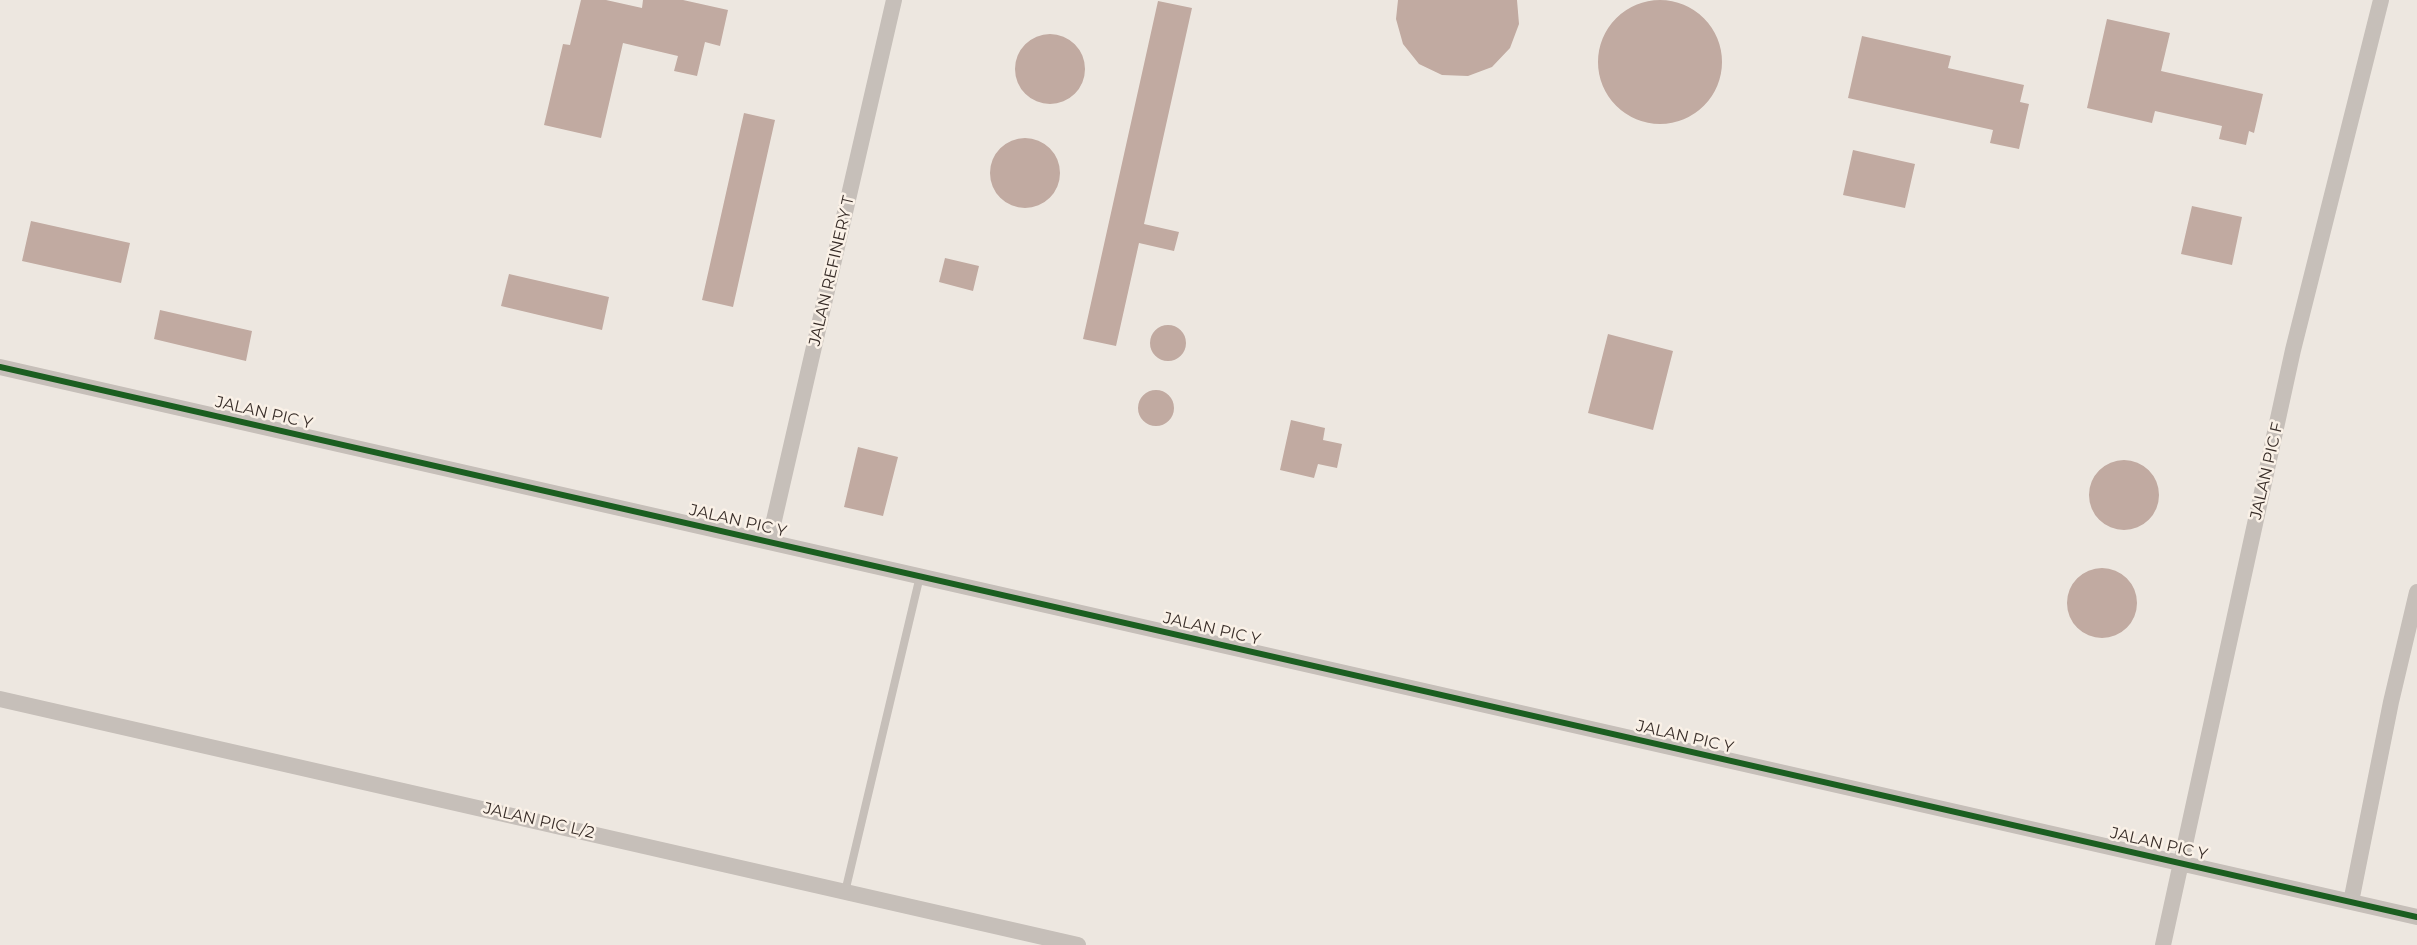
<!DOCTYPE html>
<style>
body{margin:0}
canvas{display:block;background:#ede7e0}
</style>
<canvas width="2417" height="945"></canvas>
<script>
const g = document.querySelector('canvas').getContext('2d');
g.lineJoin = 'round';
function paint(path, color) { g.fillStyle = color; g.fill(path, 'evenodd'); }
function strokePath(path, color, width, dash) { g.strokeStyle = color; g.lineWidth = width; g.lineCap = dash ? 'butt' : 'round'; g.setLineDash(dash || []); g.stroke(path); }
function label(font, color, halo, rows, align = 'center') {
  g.font = font + ' Montserrat,sans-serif'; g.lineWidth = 5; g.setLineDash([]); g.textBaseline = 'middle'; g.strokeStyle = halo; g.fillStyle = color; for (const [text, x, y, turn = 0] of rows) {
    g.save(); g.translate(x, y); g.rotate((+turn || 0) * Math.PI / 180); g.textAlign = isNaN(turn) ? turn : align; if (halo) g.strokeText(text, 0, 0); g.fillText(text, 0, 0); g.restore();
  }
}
paint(new Path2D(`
 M 581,0 L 606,0 L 642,8 L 643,0 L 683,0 L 728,10 L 720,46 L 705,42 L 697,76 L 674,71 L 678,56 L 623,43 L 601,138 L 544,125 L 563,44 L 570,45 Z
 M 1398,0 L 1517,0 L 1519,24 L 1510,48 L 1492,67 L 1468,76 L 1442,75 L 1419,64 L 1403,44 L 1396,19 Z
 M1598 62a62 62 0 1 1 124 0a62 62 0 1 1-124 0Z
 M 1158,1 L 1192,8 L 1144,224 L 1179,232 L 1174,251 L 1139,243 L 1116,346 L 1083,339 Z
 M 2107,19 L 2170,33 L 2161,71 L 2263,94 L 2254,133 L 2249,131 L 2246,145 L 2219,139 L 2222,126 L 2155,111 L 2152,123 L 2087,108 Z
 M1015 69a35 35 0 1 1 70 0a35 35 0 1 1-70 0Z
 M 1862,36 L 1951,56 L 1948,68 L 2024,85 L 2020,102 L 2029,104 L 2019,149 L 1990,143 L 1993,130 L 1848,98 Z
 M 744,113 L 775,120 L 733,307 L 702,300 Z
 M990 173a35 35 0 1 1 70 0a35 35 0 1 1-70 0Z
 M 1853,150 L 1915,164 L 1905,208 L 1843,195 Z
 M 2192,206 L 2242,217 L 2232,265 L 2181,254 Z
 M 31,221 L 130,243 L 121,283 L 22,261 Z
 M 945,258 L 979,266 L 973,291 L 939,282 Z
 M 509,274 L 609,297 L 602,330 L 501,306 Z
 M 160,310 L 252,331 L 246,361 L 154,339 Z
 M1150 343a18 18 0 1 1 36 0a18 18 0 1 1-36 0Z
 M 1608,334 L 1673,351 L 1653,430 L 1588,413 Z
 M1138 408a18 18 0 1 1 36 0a18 18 0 1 1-36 0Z
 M 1291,420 L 1325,428 L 1323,440 L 1342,444 L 1337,468 L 1318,464 L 1314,478 L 1280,470 Z
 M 858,447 L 898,457 L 883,516 L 844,507 Z
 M2089 495a35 35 0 1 1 70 0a35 35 0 1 1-70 0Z
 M2067 603a35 35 0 1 1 70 0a35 35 0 1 1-70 0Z`), '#c1aaa1');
strokePath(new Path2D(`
 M 845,892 L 920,576`), '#c6bfb9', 8);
strokePath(new Path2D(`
 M 0,367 L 2417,917
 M 769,542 L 894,0
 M 0,699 L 1078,945
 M 2351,902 L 2391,702 L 2417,592
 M 2163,945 L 2293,350 L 2381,0`), '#c6bfb9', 16);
strokePath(new Path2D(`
 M 0,367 L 2417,917`), '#1b5e20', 6);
label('16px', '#372c27', '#faf1e7', [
 ["JALAN REFINERY T",832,271,-77],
 ["JALAN PIC Y",264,413,13],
 ["JALAN PIC F",2267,471,-77],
 ["JALAN PIC Y",738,521,13],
 ["JALAN PIC Y",1212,629,13],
 ["JALAN PIC Y",1685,737,13],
 ["JALAN PIC L/2",539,821,13],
 ["JALAN PIC Y",2159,844,13]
]);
</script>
